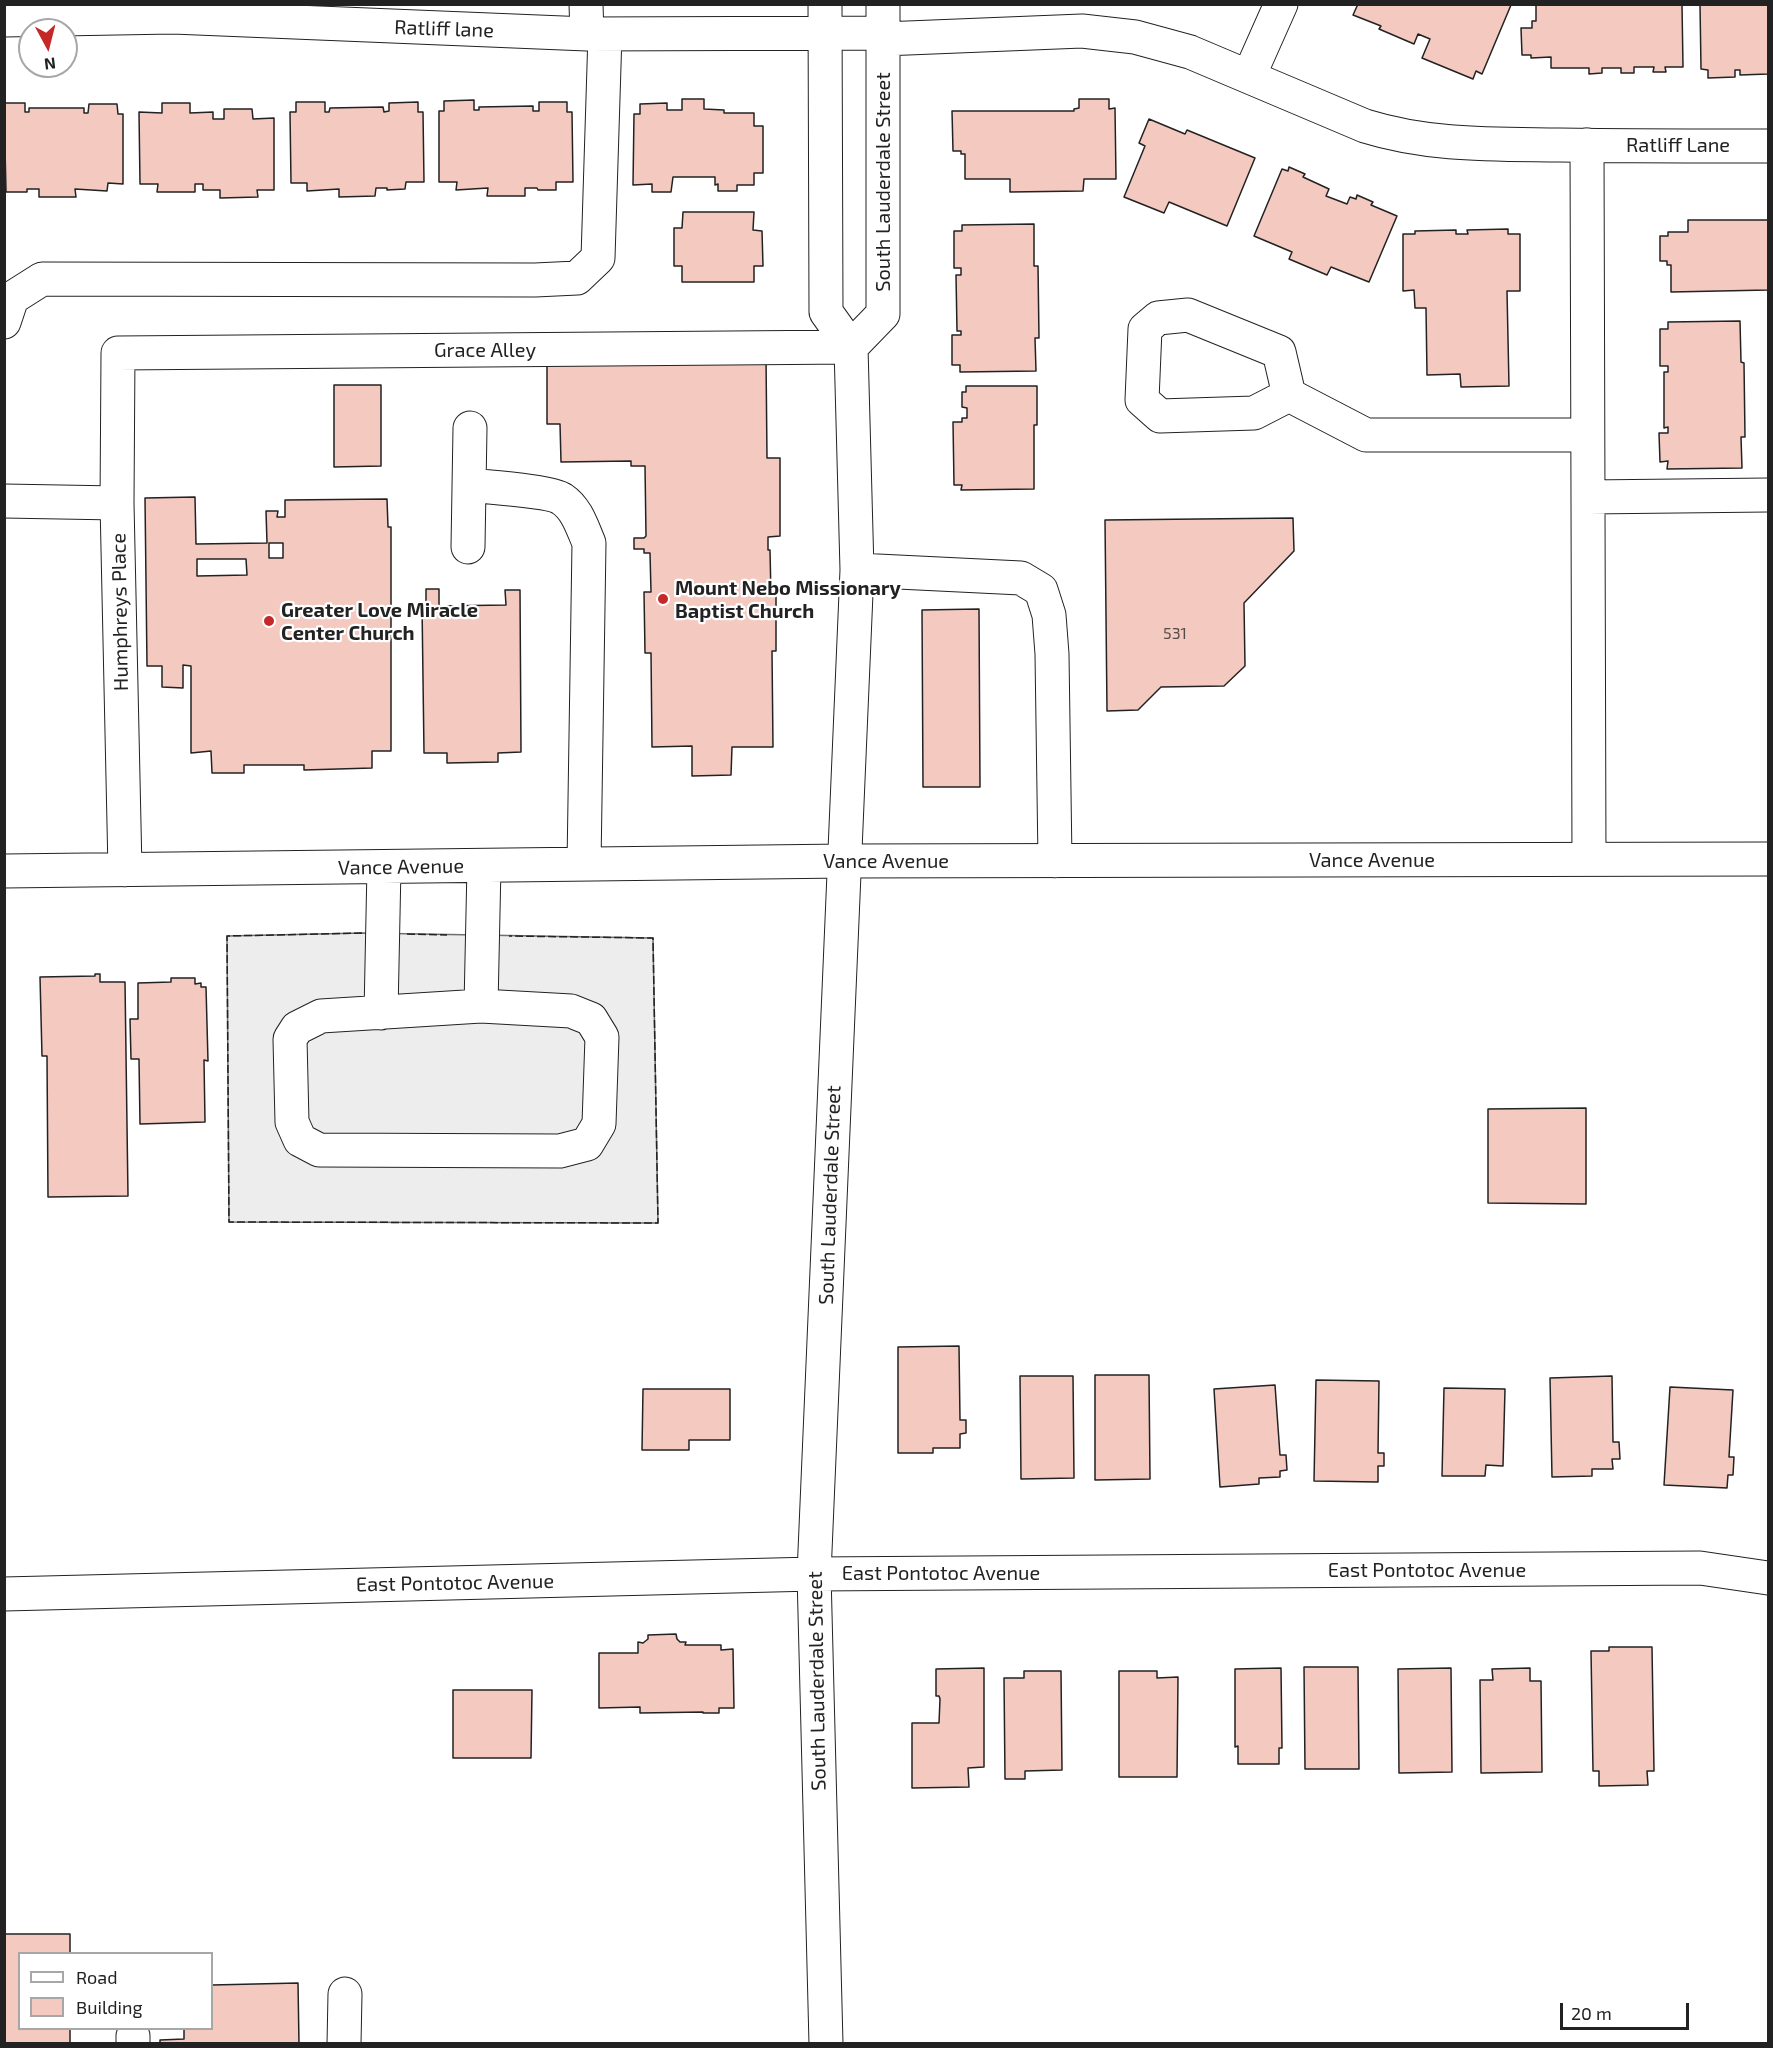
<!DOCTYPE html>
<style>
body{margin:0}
#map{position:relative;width:1773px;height:2048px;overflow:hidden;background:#fff;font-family:"Exo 2",sans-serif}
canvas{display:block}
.frame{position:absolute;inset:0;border:6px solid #222;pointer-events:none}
.legend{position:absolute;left:18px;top:1952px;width:195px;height:78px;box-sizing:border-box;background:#fff;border:2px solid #a7a7a7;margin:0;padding:8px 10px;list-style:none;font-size:18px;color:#222}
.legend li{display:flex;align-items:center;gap:12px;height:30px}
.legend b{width:30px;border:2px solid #a7a7a7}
.north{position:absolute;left:18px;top:18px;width:60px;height:60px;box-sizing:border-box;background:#fff;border:2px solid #a7a7a7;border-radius:50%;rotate:173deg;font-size:16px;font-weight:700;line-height:24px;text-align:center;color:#222}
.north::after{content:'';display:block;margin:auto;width:21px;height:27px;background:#c62828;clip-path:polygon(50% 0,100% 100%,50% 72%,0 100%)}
.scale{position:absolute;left:1560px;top:2003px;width:129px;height:27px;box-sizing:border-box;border:3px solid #222;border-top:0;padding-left:8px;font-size:18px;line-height:21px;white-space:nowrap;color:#222;-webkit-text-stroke:4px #fff;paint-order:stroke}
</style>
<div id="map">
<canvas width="1773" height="2048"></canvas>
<div class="frame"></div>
<ul class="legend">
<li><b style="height:8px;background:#fff"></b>Road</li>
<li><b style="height:16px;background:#f3c9c0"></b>Building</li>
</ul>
<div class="north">N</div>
<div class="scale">20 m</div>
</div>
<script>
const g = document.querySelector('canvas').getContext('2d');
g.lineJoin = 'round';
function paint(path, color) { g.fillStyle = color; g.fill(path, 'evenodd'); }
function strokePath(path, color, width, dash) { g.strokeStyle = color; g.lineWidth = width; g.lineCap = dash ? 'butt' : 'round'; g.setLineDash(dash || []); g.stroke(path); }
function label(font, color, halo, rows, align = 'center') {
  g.font = font + ' "Exo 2",sans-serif'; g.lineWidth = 4.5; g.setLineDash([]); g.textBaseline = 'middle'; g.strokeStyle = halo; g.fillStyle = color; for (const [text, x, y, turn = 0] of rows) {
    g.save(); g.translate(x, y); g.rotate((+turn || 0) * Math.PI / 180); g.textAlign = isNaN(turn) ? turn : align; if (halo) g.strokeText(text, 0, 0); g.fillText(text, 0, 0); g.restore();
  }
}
const parking = new Path2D(`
 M 362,933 L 653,938 L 658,1223 L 229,1222 L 227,936 Z`);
paint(parking, '#ededed');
strokePath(parking, '#6f6f6f', 1.5);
const building = new Path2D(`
 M 1358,4 L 1511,4 L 1511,5 L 1482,74 L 1476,71 L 1473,79 L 1422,58 L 1430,39 L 1418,34 L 1414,44 L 1379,29 L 1381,26 L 1353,15 Z
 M 1536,4 L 1682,4 L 1683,67 L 1665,67 L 1666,72 L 1653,72 L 1654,67 L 1634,67 L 1634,73 L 1621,73 L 1621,68 L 1602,68 L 1602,73 L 1589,74 L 1589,68 L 1551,68 L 1551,57 L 1531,58 L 1531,55 L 1522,55 L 1521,28 L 1532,28 L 1532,21 L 1536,21 Z
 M 1700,4 L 1768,4 L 1768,74 L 1740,75 L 1740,70 L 1735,70 L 1735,77 L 1708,78 L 1708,70 L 1701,69 Z
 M 682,99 L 704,99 L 704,109 L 724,110 L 724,113 L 754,113 L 754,126 L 763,126 L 763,173 L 754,173 L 754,185 L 737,185 L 737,191 L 718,191 L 718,184 L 715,185 L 715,177 L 673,177 L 671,192 L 652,192 L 652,184 L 633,185 L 634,114 L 640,114 L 640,104 L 667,103 L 667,110 L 682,110 Z
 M 1079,99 L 1109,99 L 1109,109 L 1115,108 L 1116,179 L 1084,179 L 1083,191 L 1010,192 L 1010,179 L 965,179 L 965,154 L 961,154 L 961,151 L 953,151 L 952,111 L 1074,111 L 1074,109 L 1079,108 Z
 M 474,100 L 474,110 L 479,110 L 479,107 L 533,106 L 533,111 L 539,111 L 539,102 L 567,102 L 567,112 L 572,112 L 573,182 L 556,182 L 556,190 L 538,190 L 537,188 L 525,188 L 525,196 L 487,196 L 488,188 L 456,190 L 457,182 L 439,182 L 439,111 L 444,111 L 444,101 Z
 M 296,102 L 325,102 L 325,112 L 329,112 L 330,108 L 383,107 L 384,112 L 389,111 L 389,103 L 418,102 L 418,112 L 423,112 L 424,182 L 406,182 L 405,189 L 387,190 L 387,188 L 376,188 L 375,196 L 339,197 L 339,189 L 307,191 L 307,183 L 291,183 L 290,112 L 296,112 Z
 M 4,103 L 25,103 L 25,112 L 29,112 L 29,108 L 84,108 L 84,113 L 88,113 L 89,104 L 117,104 L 118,114 L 123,114 L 123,184 L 108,183 L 107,191 L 75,189 L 76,197 L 39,197 L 39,189 L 27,189 L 27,192 L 6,192 Z
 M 162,103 L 190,103 L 190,113 L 213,112 L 213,119 L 224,119 L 224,109 L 252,109 L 253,119 L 274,118 L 274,190 L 257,190 L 258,197 L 220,198 L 220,190 L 203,190 L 203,184 L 195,184 L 195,192 L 157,192 L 158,184 L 140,184 L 139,112 L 162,113 Z
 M 1149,119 L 1185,134 L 1187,130 L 1255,158 L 1227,226 L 1169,202 L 1164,213 L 1124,197 L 1145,146 L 1139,143 Z
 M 1289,167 L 1305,174 L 1303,177 L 1329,189 L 1326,196 L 1347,204 L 1350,197 L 1356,199 L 1357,195 L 1373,202 L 1371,205 L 1397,216 L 1369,282 L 1331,267 L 1327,275 L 1289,259 L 1292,252 L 1254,236 L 1282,169 L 1288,171 Z
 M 683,212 L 754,212 L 753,230 L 762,231 L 763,266 L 754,266 L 754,282 L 682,282 L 682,266 L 674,266 L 674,228 L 682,228 Z
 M 1688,220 L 1768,220 L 1768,290 L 1671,292 L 1671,265 L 1667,265 L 1667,261 L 1660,261 L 1660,236 L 1668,236 L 1668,232 L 1688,232 Z
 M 1034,224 L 1034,266 L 1038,266 L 1039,338 L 1035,338 L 1036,371 L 960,372 L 960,365 L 952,365 L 952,335 L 961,335 L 961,331 L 957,331 L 956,275 L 961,275 L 961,268 L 954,268 L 954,231 L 962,231 L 962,225 Z
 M 1508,229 L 1508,234 L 1520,234 L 1520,291 L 1507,291 L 1509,386 L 1461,387 L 1460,374 L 1427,375 L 1426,308 L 1415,308 L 1414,290 L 1403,291 L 1403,234 L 1415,234 L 1415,231 L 1456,230 L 1456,234 L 1468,234 L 1467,230 Z
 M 1740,321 L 1741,362 L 1744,363 L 1745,437 L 1741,437 L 1742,468 L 1667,469 L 1668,461 L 1660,462 L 1659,433 L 1668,433 L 1668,427 L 1664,428 L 1664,372 L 1668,372 L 1668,366 L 1660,366 L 1660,329 L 1668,329 L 1668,322 Z
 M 766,357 L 767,458 L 780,458 L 780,536 L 768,537 L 768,550 L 770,550 L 771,596 L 776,596 L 776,651 L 772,651 L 773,747 L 732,747 L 731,775 L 692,776 L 692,746 L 652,747 L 651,653 L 645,653 L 644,592 L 651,592 L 650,553 L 644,553 L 644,549 L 634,549 L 634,538 L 644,538 L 646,536 L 645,466 L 631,466 L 631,461 L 561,462 L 560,424 L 547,424 L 547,359 Z
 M 334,385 L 381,385 L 381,466 L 334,467 Z
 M 966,386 L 1037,386 L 1037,425 L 1034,425 L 1034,489 L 961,490 L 962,485 L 954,485 L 953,422 L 962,422 L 962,418 L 967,418 L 967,408 L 962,407 L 962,392 L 966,392 Z
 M 195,497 L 196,544 L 267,543 L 266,511 L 278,511 L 277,517 L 285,517 L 285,500 L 387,499 L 388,527 L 391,527 L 391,751 L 372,751 L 372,768 L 304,770 L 304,765 L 244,765 L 244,773 L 212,773 L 211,751 L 191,753 L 191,666 L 183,665 L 183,688 L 162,687 L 162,666 L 147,666 L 145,498 ZM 269,543 L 283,543 L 283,558 L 269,558 ZM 197,559 L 246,559 L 247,575 L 197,576 Z
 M 1293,518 L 1294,551 L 1244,603 L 1245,666 L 1224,686 L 1161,687 L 1138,710 L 1107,711 L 1105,520 Z
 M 426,589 L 439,589 L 439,606 L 506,605 L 505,590 L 520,590 L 521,752 L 498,753 L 498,762 L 447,763 L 447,753 L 424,753 L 422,605 L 426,605 Z
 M 979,609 L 980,787 L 923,787 L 922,610 Z
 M 95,974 L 100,974 L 100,982 L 125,982 L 128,1196 L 48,1197 L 47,1056 L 42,1056 L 40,977 L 95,976 Z
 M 171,978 L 195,978 L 195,984 L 201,983 L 201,987 L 206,987 L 208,1061 L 204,1060 L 205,1122 L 140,1124 L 139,1059 L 131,1059 L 130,1019 L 138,1019 L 138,983 L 171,982 Z
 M 1586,1108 L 1586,1204 L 1488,1203 L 1488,1109 Z
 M 959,1346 L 960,1420 L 966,1420 L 966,1433 L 960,1434 L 960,1448 L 933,1448 L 933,1453 L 898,1453 L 898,1347 Z
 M 1095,1375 L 1149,1375 L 1150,1479 L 1095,1480 Z
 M 1020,1376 L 1073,1376 L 1074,1478 L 1021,1479 Z
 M 1612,1376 L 1613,1442 L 1619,1442 L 1620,1459 L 1612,1459 L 1613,1469 L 1592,1469 L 1592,1476 L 1552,1477 L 1550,1378 Z
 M 1316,1380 L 1379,1381 L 1378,1453 L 1384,1453 L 1384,1466 L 1378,1466 L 1378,1482 L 1314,1481 Z
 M 1275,1385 L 1280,1455 L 1286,1455 L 1287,1470 L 1280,1471 L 1280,1477 L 1259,1478 L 1259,1484 L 1220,1487 L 1214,1389 Z
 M 1670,1387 L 1733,1390 L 1729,1457 L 1734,1457 L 1733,1475 L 1728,1475 L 1727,1488 L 1664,1485 Z
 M 1444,1388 L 1505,1389 L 1503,1466 L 1486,1465 L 1485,1476 L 1442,1476 Z
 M 643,1389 L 730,1389 L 730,1440 L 689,1440 L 689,1450 L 642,1450 Z
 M 676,1634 L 677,1639 L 680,1642 L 686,1642 L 685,1645 L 721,1645 L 721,1650 L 733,1649 L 734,1708 L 719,1708 L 719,1713 L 703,1713 L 703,1712 L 640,1713 L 640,1707 L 599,1708 L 599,1653 L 638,1653 L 638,1642 L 643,1643 L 648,1639 L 648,1635 Z
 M 1609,1647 L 1652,1647 L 1654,1771 L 1647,1771 L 1648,1785 L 1599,1786 L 1599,1771 L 1593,1771 L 1591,1651 L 1609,1651 Z
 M 1304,1667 L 1358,1667 L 1359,1769 L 1305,1769 Z
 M 984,1668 L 984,1767 L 968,1768 L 969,1787 L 912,1788 L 912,1723 L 939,1723 L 940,1699 L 939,1696 L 936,1696 L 936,1669 Z
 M 1281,1668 L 1282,1748 L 1279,1748 L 1279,1764 L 1238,1764 L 1238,1746 L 1235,1747 L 1235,1669 Z
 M 1451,1668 L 1452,1772 L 1399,1773 L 1398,1669 Z
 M 1530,1668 L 1530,1681 L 1541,1681 L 1542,1772 L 1481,1773 L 1480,1680 L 1493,1680 L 1492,1669 Z
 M 1024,1671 L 1061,1671 L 1062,1770 L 1025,1771 L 1025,1779 L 1005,1779 L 1004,1678 L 1024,1678 Z
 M 1119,1671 L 1157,1671 L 1157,1678 L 1178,1677 L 1177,1777 L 1119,1777 Z
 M 453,1690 L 532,1690 L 531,1758 L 453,1758 Z
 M 4,1934 L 70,1934 L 70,1954 L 20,1954 L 20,2028 L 70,2028 L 70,2044 L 4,2044 Z
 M 298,1983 L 299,2044 L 160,2044 L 160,2040 L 184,2039 L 184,2028 L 212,2028 L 212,1985 Z`);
paint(building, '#f3c9c0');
strokePath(building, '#222', 1.5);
const minor = new Path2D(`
 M 586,4 L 587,34
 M 825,4 L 826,312 L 851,347 L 857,570 L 814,1574 L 826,2044
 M 4,20 L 173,17 L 587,34 L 883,33
 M 883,39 L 1082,31 L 1135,37 L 1190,52 L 1365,126 C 1429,146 1493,144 1559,145 C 1629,146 1699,146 1768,146
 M 1249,76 L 1281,4
 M 1587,145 L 1589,859
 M 4,322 L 12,298 L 42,279 L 535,280 L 577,278 L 598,258 L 605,34
 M 851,347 L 883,314 L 883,4
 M 1289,395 L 1279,352 L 1188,315 L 1158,318 L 1145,329 L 1142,400 L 1160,416 L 1254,413 L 1289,395 L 1366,435 L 1587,435
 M 469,485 C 486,487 551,491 562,499 C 577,509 582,527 589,543 L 584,864
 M 1588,497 L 1768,495
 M 4,501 L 117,503
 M 468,547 L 470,428
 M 857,570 L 1021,578 L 1041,590 L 1049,615 L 1052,654 L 1055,861
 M 125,870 L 117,503 L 118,353 L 851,347
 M 4,871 L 845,861 L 1768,859
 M 481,1006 L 321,1016 L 297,1028 L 290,1039 L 292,1122 L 300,1140 L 319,1150 L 560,1151 L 587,1144 L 599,1124 L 602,1037 L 591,1019 L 571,1011 L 481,1006 L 484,866
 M 381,1013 L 384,867
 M 4,1594 L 814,1574 L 1700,1568 L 1768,1578
 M 133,2036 L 133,2044
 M 344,2044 L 345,1994`);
strokePath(minor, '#222', 35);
strokePath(minor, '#fff', 33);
strokePath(new Path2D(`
 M 362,933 L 227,936 L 229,1222 L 658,1223 L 653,938 L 509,936
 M 407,934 L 447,935`), '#222', 1.5, [8, 3]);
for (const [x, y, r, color] of [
 [663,599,6,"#c62828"],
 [269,621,6,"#c62828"]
]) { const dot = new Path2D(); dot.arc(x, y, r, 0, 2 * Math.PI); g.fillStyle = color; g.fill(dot); strokePath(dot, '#fff', 2); }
label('16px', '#564c4a', null, [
 ["531",1175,634]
]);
label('20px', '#222', '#fff', [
 ["Ratliff lane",444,29,2],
 ["Ratliff Lane",1678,145],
 ["South Lauderdale Street",883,182,-90],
 ["Grace Alley",485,350],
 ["Humphreys Place",120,612,-91],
 ["Vance Avenue",1372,860],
 ["Vance Avenue",886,861],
 ["Vance Avenue",401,867,-1],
 ["South Lauderdale Street",830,1195,-88],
 ["East Pontotoc Avenue",1427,1570],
 ["East Pontotoc Avenue",941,1573],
 ["East Pontotoc Avenue",455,1583,-1],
 ["South Lauderdale Street",817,1681,-91]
]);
label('bold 20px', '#222', '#fff', [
 ["Mount Nebo Missionary",675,588],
 ["Baptist Church",675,611],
 ["Greater Love Miracle",281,610],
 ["Center Church",281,633]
], 'left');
</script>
